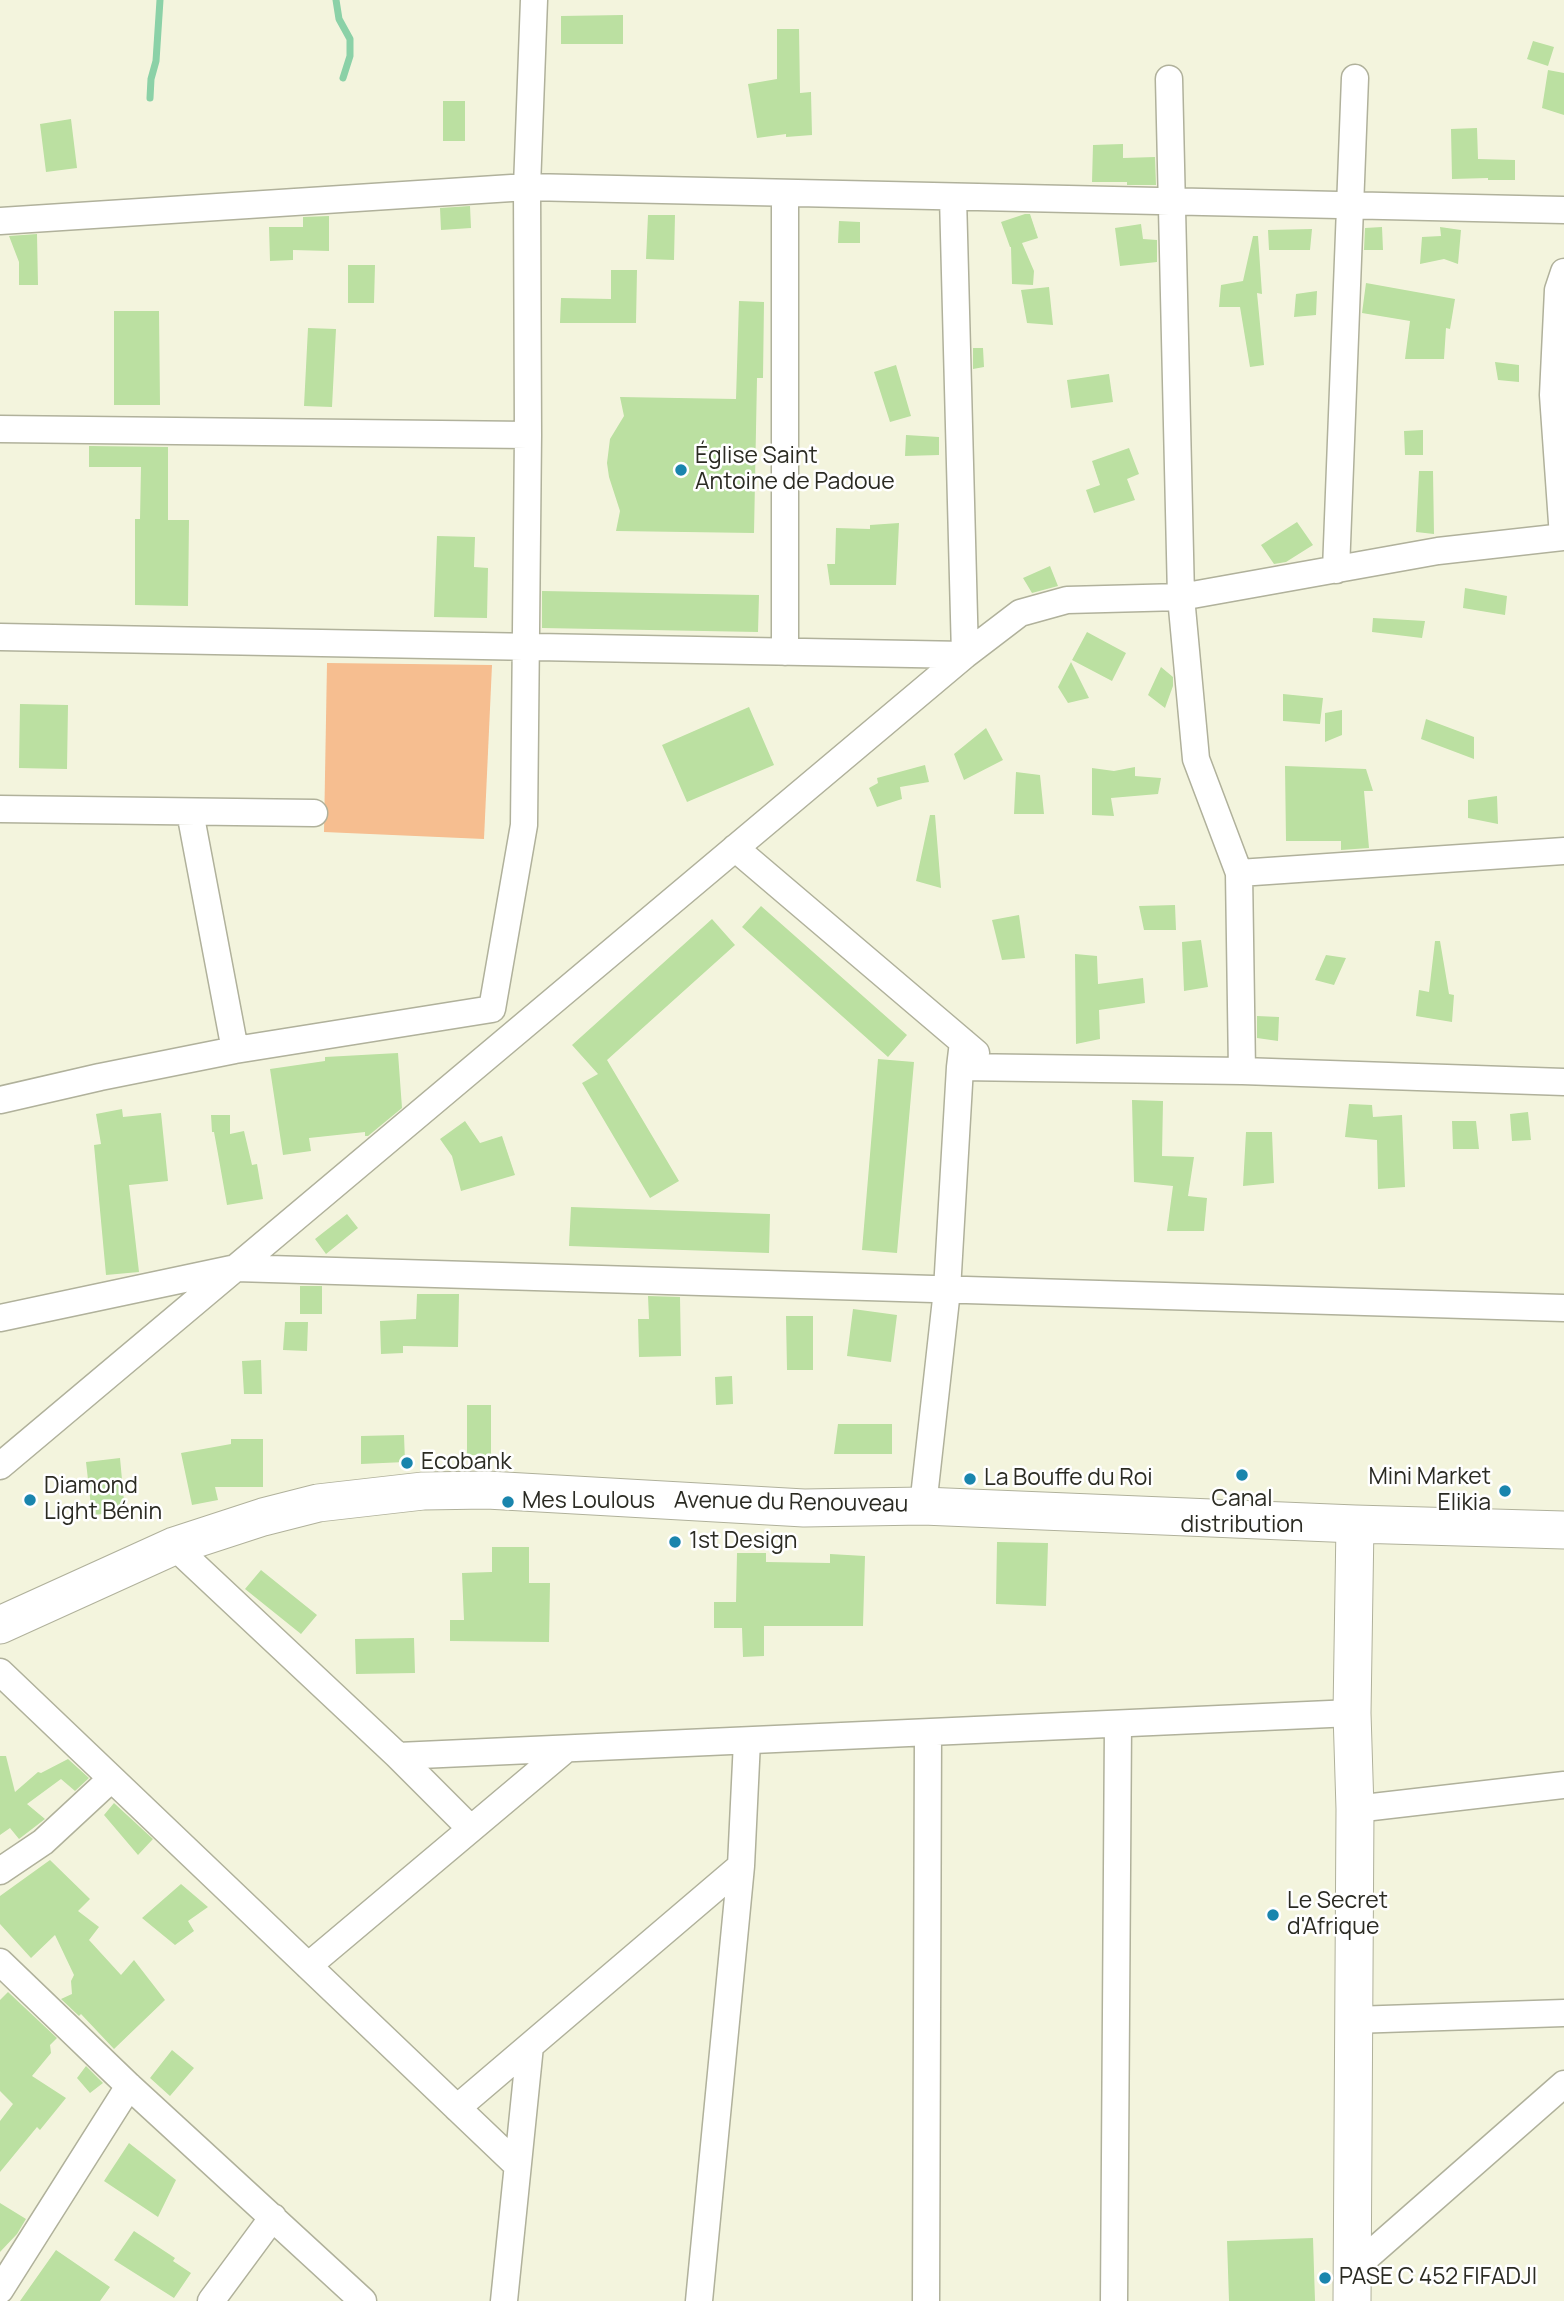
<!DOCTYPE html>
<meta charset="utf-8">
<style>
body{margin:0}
canvas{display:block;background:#f3f4dd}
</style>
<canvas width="1564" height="2301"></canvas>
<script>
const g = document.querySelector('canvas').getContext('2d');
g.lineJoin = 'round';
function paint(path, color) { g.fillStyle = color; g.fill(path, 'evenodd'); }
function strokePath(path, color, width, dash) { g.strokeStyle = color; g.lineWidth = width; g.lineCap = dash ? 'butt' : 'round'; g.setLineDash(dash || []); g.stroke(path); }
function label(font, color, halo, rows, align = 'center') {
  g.font = font + ' Manrope,sans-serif'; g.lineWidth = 5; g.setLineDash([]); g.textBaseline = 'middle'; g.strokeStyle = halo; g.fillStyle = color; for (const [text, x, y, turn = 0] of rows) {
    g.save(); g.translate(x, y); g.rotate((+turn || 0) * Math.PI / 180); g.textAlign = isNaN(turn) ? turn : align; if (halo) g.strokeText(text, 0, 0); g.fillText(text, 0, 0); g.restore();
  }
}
paint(new Path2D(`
 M 327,663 L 492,665 L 484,839 L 324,832 Z`), '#f6be90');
strokePath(new Path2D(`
 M 336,0 L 339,19 L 350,39 L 350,56 L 343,78
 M 150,98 L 151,79 L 156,61 L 160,0`), '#8bd1a7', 7);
paint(new Path2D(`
 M 623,15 L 623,44 L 561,44 L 561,16 Z
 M 777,29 L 799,29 L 800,93 L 811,92 L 812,135 L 786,137 L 786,134 L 757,138 L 748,84 L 777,79 Z
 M 1533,41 L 1554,47 L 1548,66 L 1527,59 Z
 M 1548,70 L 1564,73 L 1564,115 L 1542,108 Z
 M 443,101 L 465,101 L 465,141 L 443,141 Z
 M 71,119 L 77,168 L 46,172 L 40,124 Z
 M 1477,128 L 1478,159 L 1515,160 L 1515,180 L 1488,180 L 1488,178 L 1452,179 L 1451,129 Z
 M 1123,144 L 1123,158 L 1155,157 L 1156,185 L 1127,185 L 1127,182 L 1092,182 L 1093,145 Z
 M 470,206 L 471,228 L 441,230 L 440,208 Z
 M 1025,214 L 1030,214 L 1038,238 L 1022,243 L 1034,271 L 1033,285 L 1012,284 L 1011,247 L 1010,247 L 1001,222 Z
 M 648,215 L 675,215 L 674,260 L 646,259 Z
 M 329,216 L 329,251 L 293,250 L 293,260 L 270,261 L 269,227 L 303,227 L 303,217 Z
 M 839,221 L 860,222 L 860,243 L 838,243 Z
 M 1141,224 L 1143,239 L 1157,240 L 1157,262 L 1120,266 L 1115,228 Z
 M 1382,227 L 1383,250 L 1364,250 L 1365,228 Z
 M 1440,227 L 1461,230 L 1458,264 L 1444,259 L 1420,264 L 1422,237 L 1441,236 Z
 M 1312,229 L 1310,250 L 1269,250 L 1268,230 Z
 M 37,234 L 38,285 L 19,285 L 19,262 L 9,236 Z
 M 1253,236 L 1258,236 L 1262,294 L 1257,293 L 1264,365 L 1250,367 L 1240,307 L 1219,307 L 1221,285 L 1243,281 Z
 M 348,265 L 375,265 L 374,303 L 348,303 Z
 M 611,270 L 637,270 L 636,323 L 560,323 L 561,298 L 611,299 Z
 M 1366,283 L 1455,299 L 1450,329 L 1446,328 L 1444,359 L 1405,359 L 1410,321 L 1362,313 Z
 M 1049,287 L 1053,325 L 1027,323 L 1021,290 Z
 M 1317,291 L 1316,315 L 1294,317 L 1296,294 Z
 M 739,301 L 764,302 L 763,378 L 757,378 L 754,533 L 616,531 L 620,511 L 609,477 L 607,463 L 610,439 L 624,416 L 620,397 L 736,399 Z
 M 114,311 L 159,311 L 160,405 L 114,405 Z
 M 308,328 L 336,329 L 332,407 L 304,406 Z
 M 973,348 L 983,348 L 984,367 L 973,369 Z
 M 1495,362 L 1519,365 L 1519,382 L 1498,380 Z
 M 896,365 L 911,416 L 890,422 L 874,372 Z
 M 1109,374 L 1113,402 L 1071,408 L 1067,380 Z
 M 1423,430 L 1423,455 L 1405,455 L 1404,431 Z
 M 906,435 L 939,437 L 939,455 L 905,456 Z
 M 89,446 L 168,447 L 168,520 L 189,520 L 188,606 L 135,605 L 135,519 L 140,519 L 141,467 L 89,467 Z
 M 1129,448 L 1139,474 L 1127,479 L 1135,500 L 1094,513 L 1086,490 L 1100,485 L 1092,461 Z
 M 1419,471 L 1433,471 L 1434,534 L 1416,532 Z
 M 1297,522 L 1313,545 L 1286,562 L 1274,564 L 1261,545 Z
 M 899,523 L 896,585 L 830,585 L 827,564 L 835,564 L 836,528 L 870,529 L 870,525 Z
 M 437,536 L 475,537 L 474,567 L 488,568 L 487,618 L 434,617 Z
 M 1050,566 L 1058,586 L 1032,593 L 1023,578 Z
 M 1465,588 L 1507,596 L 1505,615 L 1463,608 Z
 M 542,591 L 759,595 L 758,632 L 542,628 Z
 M 1373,618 L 1425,621 L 1422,638 L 1372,632 Z
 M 1087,632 L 1126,653 L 1112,681 L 1072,660 Z
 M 1071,662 L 1089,698 L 1068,703 L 1058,687 Z
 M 1161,667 L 1173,677 L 1173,686 L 1165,708 L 1148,695 Z
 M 1283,694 L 1323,698 L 1320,724 L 1283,721 Z
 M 20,704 L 68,705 L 67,769 L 19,768 Z
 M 749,707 L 774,765 L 687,802 L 662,745 Z
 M 1342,710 L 1342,735 L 1325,742 L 1325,713 Z
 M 1426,719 L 1474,737 L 1474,759 L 1421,739 Z
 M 986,728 L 1003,760 L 964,780 L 954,754 Z
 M 925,765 L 929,782 L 900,787 L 902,799 L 877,807 L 869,788 L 878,783 L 877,778 Z
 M 1285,766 L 1366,769 L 1373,791 L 1364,791 L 1369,848 L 1341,850 L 1341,841 L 1286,841 Z
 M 1135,767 L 1135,776 L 1161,778 L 1158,794 L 1111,798 L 1114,816 L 1092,815 L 1092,768 L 1114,771 Z
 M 1016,772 L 1040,775 L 1044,814 L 1014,814 Z
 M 1497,796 L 1498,824 L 1468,818 L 1468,800 Z
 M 930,815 L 935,815 L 941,888 L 916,881 Z
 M 1175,905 L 1176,930 L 1144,930 L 1139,906 Z
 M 761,906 L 907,1035 L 888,1057 L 742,927 Z
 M 1019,915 L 1025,958 L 1002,960 L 992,920 Z
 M 712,919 L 735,945 L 607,1060 L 679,1181 L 650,1198 L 582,1083 L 598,1074 L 572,1045 Z
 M 1201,940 L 1208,987 L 1184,991 L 1182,942 Z
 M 1435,941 L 1440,941 L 1449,994 L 1454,995 L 1452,1022 L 1416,1016 L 1419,990 L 1429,992 Z
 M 1075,954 L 1097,956 L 1098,984 L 1143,978 L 1145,1003 L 1099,1010 L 1100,1039 L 1076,1044 Z
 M 1326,955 L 1346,958 L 1334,985 L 1315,980 Z
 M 1257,1016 L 1279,1017 L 1278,1041 L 1257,1038 Z
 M 398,1053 L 402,1108 L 368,1136 L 365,1136 L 365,1132 L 309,1138 L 311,1151 L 283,1155 L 270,1069 L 325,1061 L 325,1057 Z
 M 878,1059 L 914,1062 L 897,1253 L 862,1250 Z
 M 1132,1100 L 1163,1101 L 1162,1156 L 1194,1157 L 1188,1196 L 1207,1198 L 1204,1231 L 1167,1231 L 1173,1186 L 1134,1182 Z
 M 1349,1104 L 1372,1105 L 1373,1117 L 1402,1115 L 1405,1187 L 1378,1189 L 1377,1140 L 1345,1137 Z
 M 122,1109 L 123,1117 L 161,1113 L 168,1181 L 129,1185 L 139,1272 L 106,1275 L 94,1145 L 101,1144 L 96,1114 Z
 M 1528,1112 L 1531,1140 L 1512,1141 L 1510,1114 Z
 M 211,1115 L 230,1115 L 230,1134 L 244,1131 L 252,1165 L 257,1164 L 263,1199 L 227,1205 L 218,1154 L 214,1132 L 212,1132 Z
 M 465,1121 L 480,1143 L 502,1136 L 515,1175 L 461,1191 L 452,1156 L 440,1139 Z
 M 1452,1121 L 1476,1121 L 1479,1149 L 1453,1149 Z
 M 1246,1132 L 1272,1132 L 1274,1183 L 1243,1186 Z
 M 571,1207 L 770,1214 L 769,1253 L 569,1246 Z
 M 347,1214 L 358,1228 L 326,1254 L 315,1239 Z
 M 300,1286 L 322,1286 L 322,1314 L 300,1314 Z
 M 417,1294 L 459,1294 L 458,1347 L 403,1346 L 403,1353 L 381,1354 L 380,1321 L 416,1319 Z
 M 648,1296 L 680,1297 L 681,1356 L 639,1357 L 638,1319 L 649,1319 Z
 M 853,1309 L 897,1315 L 891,1362 L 847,1356 Z
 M 786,1316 L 813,1316 L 813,1370 L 787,1370 Z
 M 285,1322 L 308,1322 L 307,1351 L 283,1350 Z
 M 261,1360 L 262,1394 L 244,1394 L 242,1361 Z
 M 732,1376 L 733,1404 L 716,1405 L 715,1377 Z
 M 467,1405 L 491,1405 L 491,1455 L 467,1455 Z
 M 838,1424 L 892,1424 L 892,1454 L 834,1454 Z
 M 404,1435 L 405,1462 L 361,1464 L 361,1436 Z
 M 231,1439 L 263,1439 L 263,1487 L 215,1487 L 218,1500 L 192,1505 L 181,1453 L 231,1444 Z
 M 120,1458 L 125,1512 L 92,1515 L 86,1462 Z
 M 997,1542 L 1048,1543 L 1046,1606 L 996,1604 Z
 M 492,1547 L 529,1547 L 529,1583 L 550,1583 L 549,1642 L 450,1641 L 450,1620 L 464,1620 L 462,1573 L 492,1572 Z
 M 737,1553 L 766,1553 L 766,1562 L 830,1563 L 830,1554 L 865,1556 L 863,1626 L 764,1626 L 764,1656 L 743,1657 L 742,1628 L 714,1628 L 714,1602 L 736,1602 Z
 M 261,1570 L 317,1615 L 301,1634 L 245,1589 Z
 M 414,1638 L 415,1673 L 356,1674 L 355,1639 Z
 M 0,1756 L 6,1756 L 15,1792 L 38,1772 L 41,1773 L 68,1759 L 89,1778 L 75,1791 L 61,1779 L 27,1804 L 45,1819 L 19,1839 L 10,1828 L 0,1835 Z
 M 114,1803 L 153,1839 L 138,1855 L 104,1815 Z
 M 50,1860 L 90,1899 L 78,1911 L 99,1927 L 89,1940 L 121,1975 L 134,1960 L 165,2000 L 114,2049 L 81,2014 L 79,2016 L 61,1999 L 72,1994 L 71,1981 L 74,1975 L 55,1935 L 31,1958 L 0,1924 L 0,1896 Z
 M 181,1884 L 208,1907 L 188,1921 L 194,1931 L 175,1945 L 142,1918 Z
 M 8,1992 L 57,2038 L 50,2045 L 51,2053 L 32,2076 L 66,2098 L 40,2130 L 37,2127 L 0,2172 L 0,2121 L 13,2104 L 0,2091 L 0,2000 Z
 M 172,2050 L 194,2068 L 170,2096 L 150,2078 Z
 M 86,2066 L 103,2083 L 90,2093 L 77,2078 Z
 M 129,2143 L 176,2180 L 158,2217 L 104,2181 Z
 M 0,2203 L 26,2219 L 17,2234 L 0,2252 Z
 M 134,2231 L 175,2258 L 173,2261 L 191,2273 L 174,2298 L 114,2260 Z
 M 1313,2238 L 1315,2301 L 1229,2301 L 1227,2241 Z
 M 56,2250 L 110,2287 L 100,2301 L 20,2301 Z`), '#bbe0a1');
const street = new Path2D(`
 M 1169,79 L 1181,597 L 1196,759 L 1239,873 L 1242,1071
 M 785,193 L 785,652
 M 953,197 L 965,655
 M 0,221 L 527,187 L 1564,210
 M 0,429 L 528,435
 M 1563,537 L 1553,395 L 1558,290 L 1564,272
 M 1336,570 L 1355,78
 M 0,637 L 965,655
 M 0,809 L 314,813
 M 190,812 L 235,1050
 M 735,848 L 976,1053
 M 1239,873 L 1564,851
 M 960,1067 L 1242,1071 L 1564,1082
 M 0,1100 L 100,1077 L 235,1050 L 492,1009 L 524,825 L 528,435 L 527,187 L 534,0
 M 0,1318 L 236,1268 L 1564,1308
 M 0,1466 L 965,655 L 1020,613 L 1067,600 L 1181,597 L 1438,551 L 1564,537
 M 923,1506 L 947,1290 L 960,1067 L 963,1042
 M 174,1546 L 398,1756 L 470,1828
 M 0,1672 L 517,2165
 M 398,1756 L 1352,1713
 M 1355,1809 L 1564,1785
 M 0,1871 L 43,1842 L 111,1779
 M 0,1962 L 129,2086 L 363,2301
 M 308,1966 L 566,1749
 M 1353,2020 L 1564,2013
 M 457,2108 L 741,1866
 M 1352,2270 L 1564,2084
 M 0,2290 L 129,2086
 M 211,2301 L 273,2217
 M 504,2301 L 530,2046
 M 699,2301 L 741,1866 L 747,1741
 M 926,2301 L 928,1733
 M 1114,2301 L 1118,1725`);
const secondary = new Path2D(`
 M 0,1625 L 174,1546 L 263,1517 L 318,1503 L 423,1491 L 487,1490 L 804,1508 L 923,1506 L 1355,1524 L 1564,1530
 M 1352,2301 L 1355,1809 L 1352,1713 L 1355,1524`);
strokePath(street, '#b0b19b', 29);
strokePath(secondary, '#b0b19b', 39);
strokePath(street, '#fff', 26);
strokePath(secondary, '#fff', 37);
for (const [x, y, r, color] of [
 [681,470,7,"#1985ad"],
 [407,1463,7,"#1985ad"],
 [1242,1475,7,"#1985ad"],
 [970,1479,7,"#1985ad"],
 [1505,1491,7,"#1985ad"],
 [30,1500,7,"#1985ad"],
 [508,1502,7,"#1985ad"],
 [675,1542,7,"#1985ad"],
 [1273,1915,7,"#1985ad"],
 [1325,2278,7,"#1985ad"]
]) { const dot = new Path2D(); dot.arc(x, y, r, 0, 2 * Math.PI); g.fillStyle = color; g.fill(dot); strokePath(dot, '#fff', 2.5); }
label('23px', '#2b2b23', '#fff', [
 ["Église Saint",695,457],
 ["Antoine de Padoue",695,483],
 ["Ecobank",421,1463],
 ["Mini Market",1491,1478,"right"],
 ["Elikia",1491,1504,"right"],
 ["La Bouffe du Roi",984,1479],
 ["Diamond",44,1487],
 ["Light Bénin",44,1513],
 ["Canal",1242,1500,"center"],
 ["distribution",1242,1526,"center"],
 ["Mes Loulous",522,1502],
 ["1st Design",689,1542],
 ["Le Secret",1287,1902],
 ["d'Afrique",1287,1928],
 ["PASE C 452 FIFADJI",1339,2278]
], 'left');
label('23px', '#2b2b23', '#fff', [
 ["Avenue du Renouveau",791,1503,1]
]);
</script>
